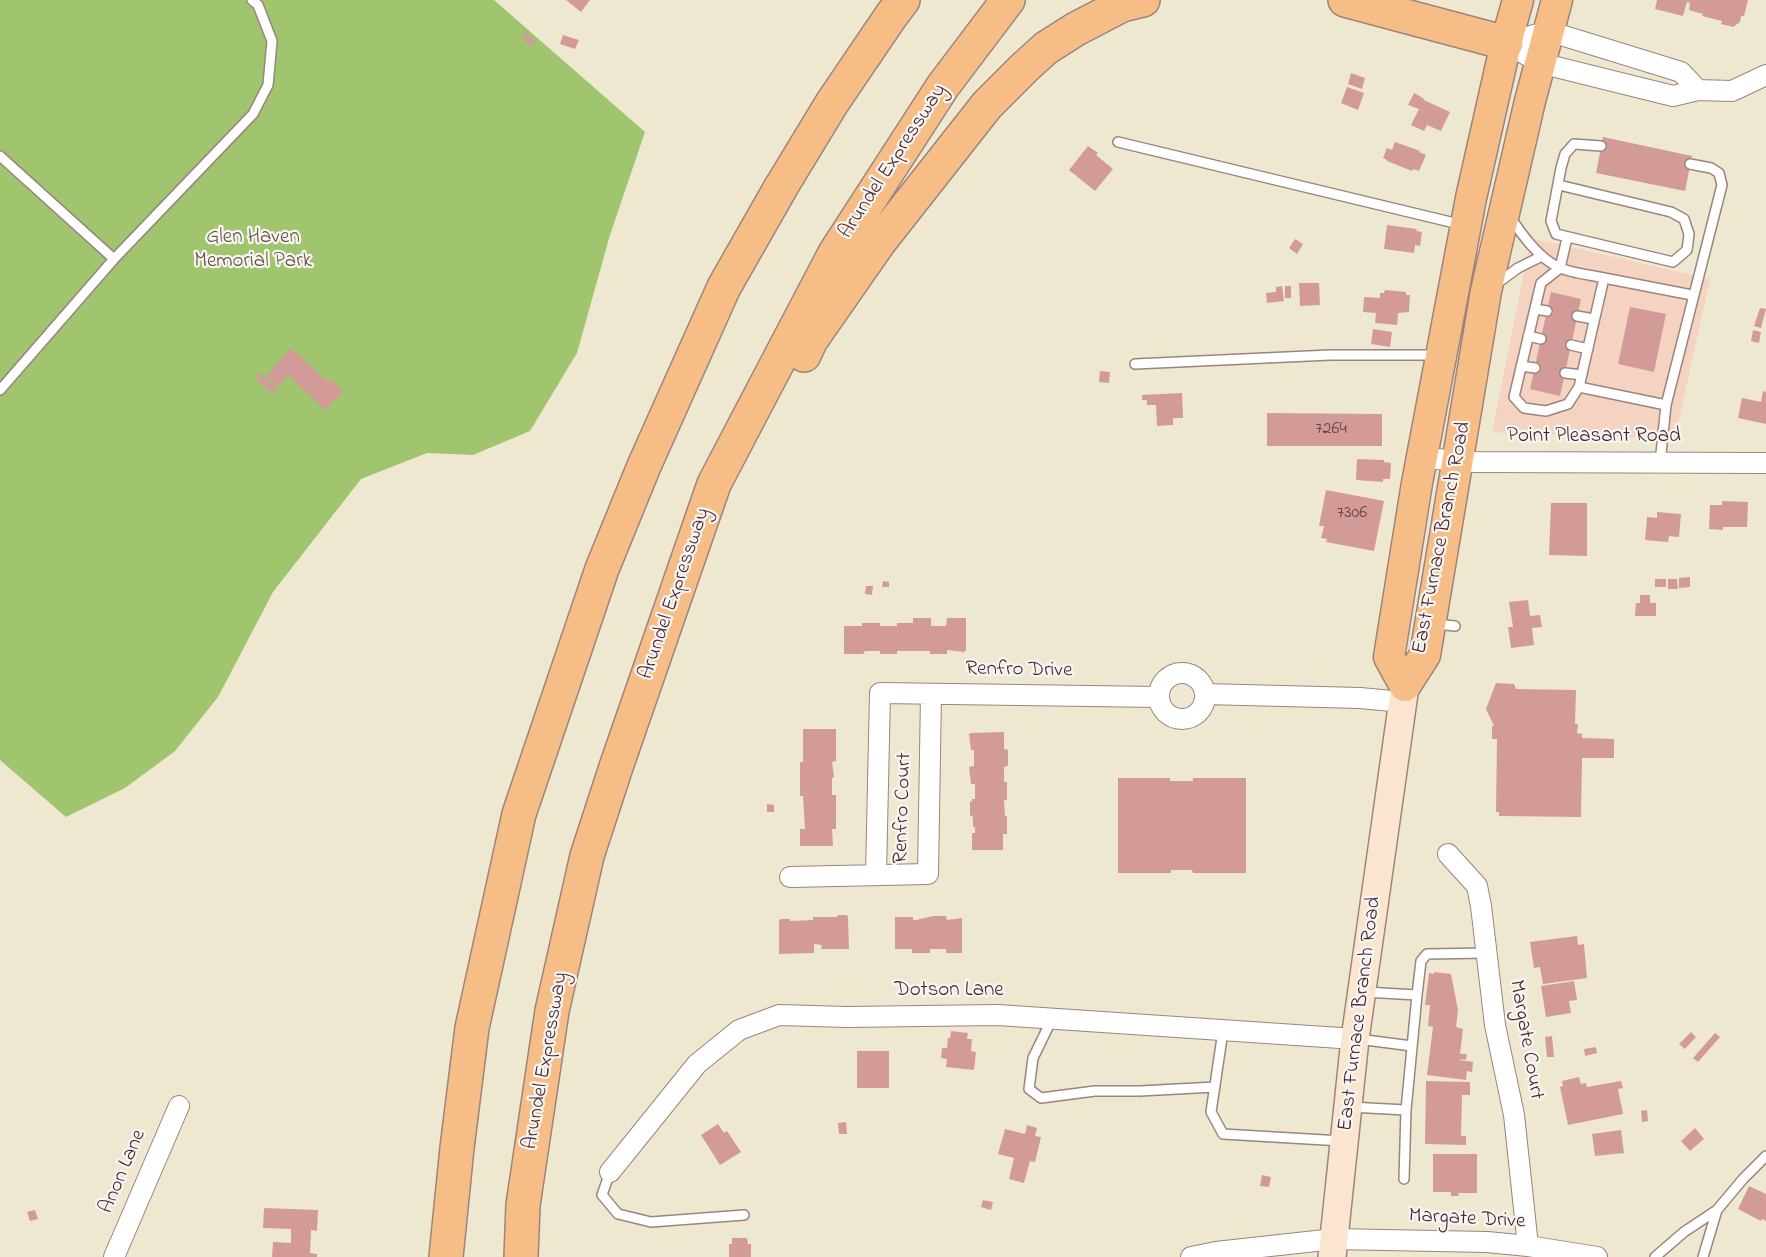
<!DOCTYPE html>
<style>
body{margin:0}
canvas{display:block;background:#efe8d1}
</style>
<canvas width="1766" height="1257"></canvas>
<script>
const g = document.querySelector('canvas').getContext('2d');
g.lineJoin = 'round';
function paint(path, color) { g.fillStyle = color; g.fill(path, 'evenodd'); }
function strokePath(path, color, width, dash) { g.strokeStyle = color; g.lineWidth = width; g.lineCap = dash ? 'butt' : 'round'; g.setLineDash(dash || []); g.stroke(path); }
function label(font, color, halo, rows, align = 'center') {
  g.font = font + ' "Indie Flower",sans-serif'; g.lineWidth = 4.5; g.setLineDash([]); g.textBaseline = 'middle'; g.strokeStyle = halo; g.fillStyle = color; for (const [text, x, y, turn = 0] of rows) {
    g.save(); g.translate(x, y); g.rotate((+turn || 0) * Math.PI / 180); g.textAlign = isNaN(turn) ? turn : align; if (halo) g.strokeText(text, 0, 0); g.fillText(text, 0, 0); g.restore();
  }
}
paint(new Path2D(`
 M 1531,238 L 1710,279 L 1675,439 L 1492,432 Z`), '#f5d3c1');
paint(new Path2D(`
 M 0,0 L 494,0 L 645,132 L 610,235 L 577,353 L 530,431 L 473,455 L 427,453 L 361,479 L 273,592 L 218,697 L 175,751 L 125,788 L 66,817 L 0,760 Z`), '#a1c46e');
paint(new Path2D(`
 M 566,0 L 590,0 L 581,12 Z
 M 1657,0 L 1748,0 L 1744,16 L 1741,16 L 1740,22 L 1733,27 L 1721,24 L 1722,21 L 1702,16 L 1703,14 L 1689,10 L 1690,3 L 1687,2 L 1683,16 L 1655,9 Z
 M 526,33 L 535,41 L 531,46 L 522,37 Z
 M 563,35 L 579,40 L 575,49 L 560,44 Z
 M 1351,73 L 1365,78 L 1362,89 L 1348,84 Z
 M 1347,87 L 1364,93 L 1358,110 L 1341,103 Z
 M 1414,93 L 1423,98 L 1424,100 L 1450,112 L 1441,131 L 1427,125 L 1424,131 L 1411,125 L 1419,109 L 1408,105 Z
 M 1603,137 L 1692,156 L 1685,191 L 1596,173 Z
 M 1395,142 L 1420,151 L 1419,152 L 1426,155 L 1419,171 L 1413,169 L 1412,171 L 1387,161 L 1387,160 L 1383,158 L 1387,148 L 1392,150 Z
 M 1088,146 L 1098,153 L 1096,155 L 1113,169 L 1095,191 L 1069,170 Z
 M 1387,225 L 1417,229 L 1416,231 L 1422,232 L 1420,246 L 1415,245 L 1414,253 L 1384,249 Z
 M 1295,239 L 1303,244 L 1297,254 L 1289,248 Z
 M 1299,283 L 1319,283 L 1320,305 L 1300,306 Z
 M 1282,286 L 1284,301 L 1267,303 L 1266,293 L 1276,292 L 1276,287 Z
 M 1285,286 L 1291,286 L 1291,298 L 1285,298 Z
 M 1385,290 L 1406,292 L 1406,295 L 1410,295 L 1409,312 L 1398,313 L 1397,325 L 1375,323 L 1376,313 L 1363,312 L 1364,297 L 1380,298 L 1380,293 L 1384,293 Z
 M 1551,292 L 1581,299 L 1560,396 L 1530,389 Z
 M 1630,307 L 1666,314 L 1654,372 L 1618,364 Z
 M 1760,308 L 1766,309 L 1761,328 L 1754,326 Z
 M 1373,329 L 1392,332 L 1390,347 L 1371,344 Z
 M 1753,330 L 1761,332 L 1759,343 L 1751,341 Z
 M 291,348 L 328,382 L 331,379 L 343,391 L 325,410 L 288,375 L 277,387 L 266,376 Z
 M 1100,371 L 1110,372 L 1109,383 L 1099,382 Z
 M 259,373 L 277,388 L 272,393 L 255,378 Z
 M 1763,391 L 1766,392 L 1766,424 L 1738,418 L 1742,398 L 1761,402 Z
 M 1182,393 L 1183,418 L 1173,418 L 1173,425 L 1157,426 L 1156,405 L 1147,405 L 1147,400 L 1142,400 L 1142,395 Z
 M 1267,413 L 1382,414 L 1382,446 L 1267,446 Z
 M 1357,459 L 1384,460 L 1384,462 L 1391,463 L 1390,479 L 1383,479 L 1383,482 L 1356,480 Z
 M 1326,490 L 1384,501 L 1374,551 L 1326,542 L 1327,539 L 1321,538 L 1324,526 L 1319,526 Z
 M 1722,501 L 1748,502 L 1747,527 L 1723,527 L 1723,530 L 1709,529 L 1710,505 L 1722,505 Z
 M 1551,503 L 1587,503 L 1587,556 L 1549,555 Z
 M 1657,512 L 1681,514 L 1679,537 L 1669,536 L 1668,542 L 1645,540 L 1647,517 L 1657,518 Z
 M 1690,577 L 1690,587 L 1679,588 L 1679,578 Z
 M 1655,579 L 1666,579 L 1666,587 L 1655,587 Z
 M 1668,579 L 1677,579 L 1678,589 L 1668,589 Z
 M 883,581 L 889,582 L 889,587 L 882,587 Z
 M 866,586 L 873,586 L 872,595 L 865,594 Z
 M 1640,595 L 1650,595 L 1650,603 L 1656,603 L 1656,616 L 1635,616 L 1636,603 L 1640,603 Z
 M 1528,600 L 1530,616 L 1540,615 L 1542,627 L 1532,628 L 1534,645 L 1511,648 L 1508,627 L 1513,627 L 1509,602 Z
 M 913,618 L 931,618 L 931,626 L 946,626 L 947,618 L 966,618 L 966,650 L 964,652 L 947,650 L 947,654 L 930,654 L 930,651 L 897,651 L 897,654 L 880,654 L 880,651 L 865,651 L 863,654 L 844,654 L 844,626 L 862,626 L 862,623 L 880,623 L 880,626 L 897,626 L 897,623 L 913,623 Z
 M 1496,683 L 1514,684 L 1516,689 L 1576,690 L 1575,724 L 1578,724 L 1577,733 L 1582,734 L 1582,738 L 1614,739 L 1614,758 L 1582,758 L 1581,817 L 1499,816 L 1499,812 L 1496,812 L 1497,739 L 1492,739 L 1492,726 L 1494,726 L 1486,709 Z
 M 803,729 L 836,729 L 836,761 L 832,762 L 834,777 L 832,778 L 832,795 L 836,795 L 836,829 L 832,829 L 833,846 L 800,846 L 800,829 L 805,829 L 803,796 L 800,796 L 800,762 L 803,762 Z
 M 1004,732 L 1004,749 L 1008,750 L 1008,766 L 1004,767 L 1004,782 L 1007,782 L 1007,800 L 1004,800 L 1005,816 L 1007,816 L 1007,834 L 1003,834 L 1003,850 L 972,850 L 972,833 L 975,833 L 975,827 L 973,827 L 973,817 L 970,815 L 970,801 L 972,802 L 972,799 L 975,799 L 975,784 L 971,784 L 969,767 L 974,766 L 974,750 L 971,750 L 969,734 L 971,733 Z
 M 1118,778 L 1170,778 L 1170,781 L 1193,781 L 1193,778 L 1246,778 L 1246,873 L 1193,873 L 1192,870 L 1171,870 L 1171,873 L 1118,873 Z
 M 767,804 L 774,805 L 774,812 L 767,812 Z
 M 838,915 L 847,915 L 848,917 L 849,949 L 821,949 L 822,945 L 814,944 L 814,953 L 779,954 L 779,921 L 781,919 L 790,919 L 790,921 L 813,920 L 813,917 L 837,917 Z
 M 933,916 L 946,916 L 947,920 L 962,918 L 962,953 L 946,953 L 946,949 L 930,949 L 930,953 L 912,953 L 912,949 L 895,949 L 895,917 L 913,917 L 913,920 L 916,920 Z
 M 1577,936 L 1578,945 L 1584,944 L 1587,978 L 1543,984 L 1540,967 L 1534,968 L 1530,942 Z
 M 1434,972 L 1451,974 L 1458,1010 L 1456,1027 L 1463,1029 L 1460,1054 L 1467,1054 L 1466,1060 L 1460,1059 L 1460,1060 L 1473,1062 L 1472,1072 L 1467,1071 L 1466,1080 L 1427,1075 L 1433,1027 L 1428,1026 L 1430,1005 L 1425,1005 L 1429,973 L 1434,974 Z
 M 1574,981 L 1577,1000 L 1569,1001 L 1571,1013 L 1546,1017 L 1541,986 Z
 M 951,1031 L 968,1033 L 967,1039 L 972,1039 L 971,1051 L 976,1052 L 974,1070 L 946,1067 L 947,1059 L 941,1058 L 942,1048 L 947,1048 L 948,1038 L 950,1038 Z
 M 1691,1032 L 1696,1037 L 1685,1049 L 1679,1044 Z
 M 1715,1033 L 1720,1037 L 1698,1062 L 1693,1058 Z
 M 1552,1036 L 1554,1057 L 1547,1057 L 1545,1037 Z
 M 1596,1047 L 1597,1053 L 1585,1056 L 1584,1049 Z
 M 857,1051 L 889,1051 L 889,1088 L 857,1088 Z
 M 1579,1077 L 1581,1084 L 1586,1083 L 1587,1087 L 1621,1081 L 1623,1088 L 1618,1089 L 1623,1114 L 1568,1125 L 1560,1087 L 1563,1086 L 1562,1081 Z
 M 1426,1081 L 1470,1082 L 1470,1095 L 1462,1095 L 1461,1136 L 1466,1136 L 1466,1145 L 1425,1144 Z
 M 1647,1110 L 1648,1121 L 1642,1122 L 1641,1111 Z
 M 846,1122 L 847,1134 L 839,1134 L 838,1123 Z
 M 718,1124 L 724,1133 L 727,1131 L 741,1152 L 720,1165 L 701,1135 Z
 M 1027,1125 L 1037,1128 L 1035,1136 L 1041,1137 L 1035,1162 L 1030,1161 L 1024,1183 L 1009,1179 L 1014,1158 L 998,1154 L 1005,1129 L 1025,1134 Z
 M 1695,1128 L 1704,1139 L 1690,1151 L 1681,1141 Z
 M 1621,1130 L 1624,1153 L 1595,1156 L 1592,1134 Z
 M 1433,1154 L 1477,1154 L 1477,1193 L 1458,1193 L 1459,1196 L 1451,1196 L 1451,1192 L 1433,1192 Z
 M 1262,1175 L 1271,1177 L 1269,1187 L 1260,1186 Z
 M 1749,1186 L 1766,1194 L 1766,1221 L 1762,1219 L 1761,1221 L 1738,1209 Z
 M 983,1200 L 993,1202 L 991,1210 L 981,1207 Z
 M 264,1208 L 318,1210 L 317,1231 L 311,1230 L 310,1253 L 317,1254 L 317,1257 L 272,1257 L 273,1242 L 291,1243 L 291,1229 L 263,1228 Z
 M 35,1210 L 38,1219 L 30,1221 L 27,1212 Z
 M 732,1238 L 747,1238 L 748,1244 L 751,1244 L 751,1257 L 729,1257 L 729,1244 L 732,1244 Z`), '#d39b98');
const lane = new Path2D(`
 M 1118,142 L 1463,225
 M 0,156 L 114,259 L 253,114 L 268,85 L 272,41 L 258,5 L 252,0
 M 1559,185 L 1671,212 L 1684,219 L 1689,234 L 1687,250 L 1673,262 L 1556,234 L 1551,221 L 1561,168 L 1565,154 L 1574,144 L 1601,146
 M 1510,217 C 1523,236 1538,257 1558,267 C 1570,273 1591,275 1604,278 L 1579,387 L 1666,405 L 1660,463
 M 1567,238 L 1560,268 L 1541,283 L 1514,397 L 1524,408 L 1546,411 L 1568,404 L 1579,387
 M 1604,278 L 1692,295
 M 1496,284 L 1518,268 L 1542,256
 M 1535,309 L 1547,311
 M 1577,316 L 1594,319
 M 1528,336 L 1541,339
 M 1571,345 L 1588,349
 M 1135,364 L 1330,355 L 1437,355
 M 1521,366 L 1535,368
 M 1565,373 L 1582,375
 M 0,390 L 114,259
 M 1666,405 L 1722,185 L 1719,173 L 1711,168 L 1690,164
 M 1436,624 L 1455,626
 M 1417,995 L 1421,961 L 1427,954 L 1487,953
 M 1052,1019 L 1033,1058 L 1029,1089 L 1041,1098 L 1095,1091 L 1140,1091 L 1215,1087
 M 1223,1031 L 1211,1112 L 1223,1134 L 1342,1141
 M 1358,1039 L 1412,1046
 M 1350,1107 L 1406,1110 L 1417,995 L 1365,992
 M 610,1172 L 602,1195 L 618,1214 L 651,1222 L 744,1215
 M 1404,1179 L 1406,1110
 M 1655,1257 L 1684,1232 L 1717,1210 L 1743,1179 L 1766,1156
 M 1703,1257 L 1717,1210`);
const street = new Path2D(`
 M 1506,43 L 1540,63 L 1673,96 L 1698,90 L 1732,91 L 1766,75
 M 1506,43 L 1548,31 L 1681,72 L 1698,90
 M 1423,458 L 1475,462 L 1766,463
 M1159 696a23 23 0 1 1 46 0a23 23 0 1 1-46 0Z
 M 1205,694 L 1360,698 L 1403,702
 M 1448,854 L 1477,886 L 1481,906 L 1495,1025 L 1514,1115 L 1528,1246
 M 876,875 L 880,693 L 1158,697
 M 790,877 L 928,874 L 931,694
 M 610,1172 L 697,1064 L 739,1030 L 779,1015 L 847,1017 L 998,1015 L 1355,1039
 M 114,1257 L 179,1106
 M 1191,1257 L 1216,1252 L 1334,1239 L 1487,1242 L 1528,1246 L 1597,1257`);
const secondary = new Path2D(`
 M 1332,1257 L 1355,1039 L 1405,686`);
const primary = new Path2D(`
 M 1518,0 L 1506,43 L 1471,198 L 1417,483 L 1389,657 L 1405,686 L 1425,655 L 1486,291 L 1530,101 L 1557,0`);
const highway = new Path2D(`
 M 1345,0 L 1506,43
 M 804,355 L 811,340 L 880,241 L 987,105 L 1024,68 L 1046,48 L 1076,29 L 1122,5 L 1143,0
 M 446,1257 L 457,1148 L 472,1028 L 519,814 L 602,569 L 644,466 L 724,287 L 781,187 L 832,103 L 891,16 L 903,0
 M 521,1257 L 523,1205 L 552,1011 L 587,856 L 616,767 L 714,484 L 835,253 L 943,86 L 1008,0`);
strokePath(lane, '#9c847e', 12);
strokePath(street, '#9c847e', 22);
strokePath(secondary, '#9c847e', 30);
strokePath(primary, '#9c847e', 33);
strokePath(highway, '#9c847e', 36);
strokePath(lane, '#fff', 9);
strokePath(street, '#fff', 20);
strokePath(secondary, '#fbe5cf', 27);
strokePath(primary, '#f6be86', 30);
strokePath(highway, '#f6be86', 33);
label('18px', '#6c3e46', null, [
 ["7264",1331,430],
 ["7306",1352,514]
]);
label('21px', '#4a1f2b', '#f6f6f2', [
 ["Arundel Expressway",894,162,-57],
 ["Point Pleasant Road",1594,438],
 ["East Furnace Branch Road",1443,538,-79],
 ["Arundel Expressway",676,594,-71],
 ["Renfro Drive",1019,671,1],
 ["Renfro Court",904,808,-88],
 ["Dotson Lane",949,992],
 ["East Furnace Branch Road",1361,1014,-83],
 ["Margate Court",1525,1040,80],
 ["Arundel Expressway",547,1061,-80],
 ["Anon Lane",124,1172,-67],
 ["Margate Drive",1467,1220,3]
]);
label('21px', '#64513f', '#f6f6f2', [
 ["Glen Haven",253,239],
 ["Memorial Park",253,263]
]);
</script>
